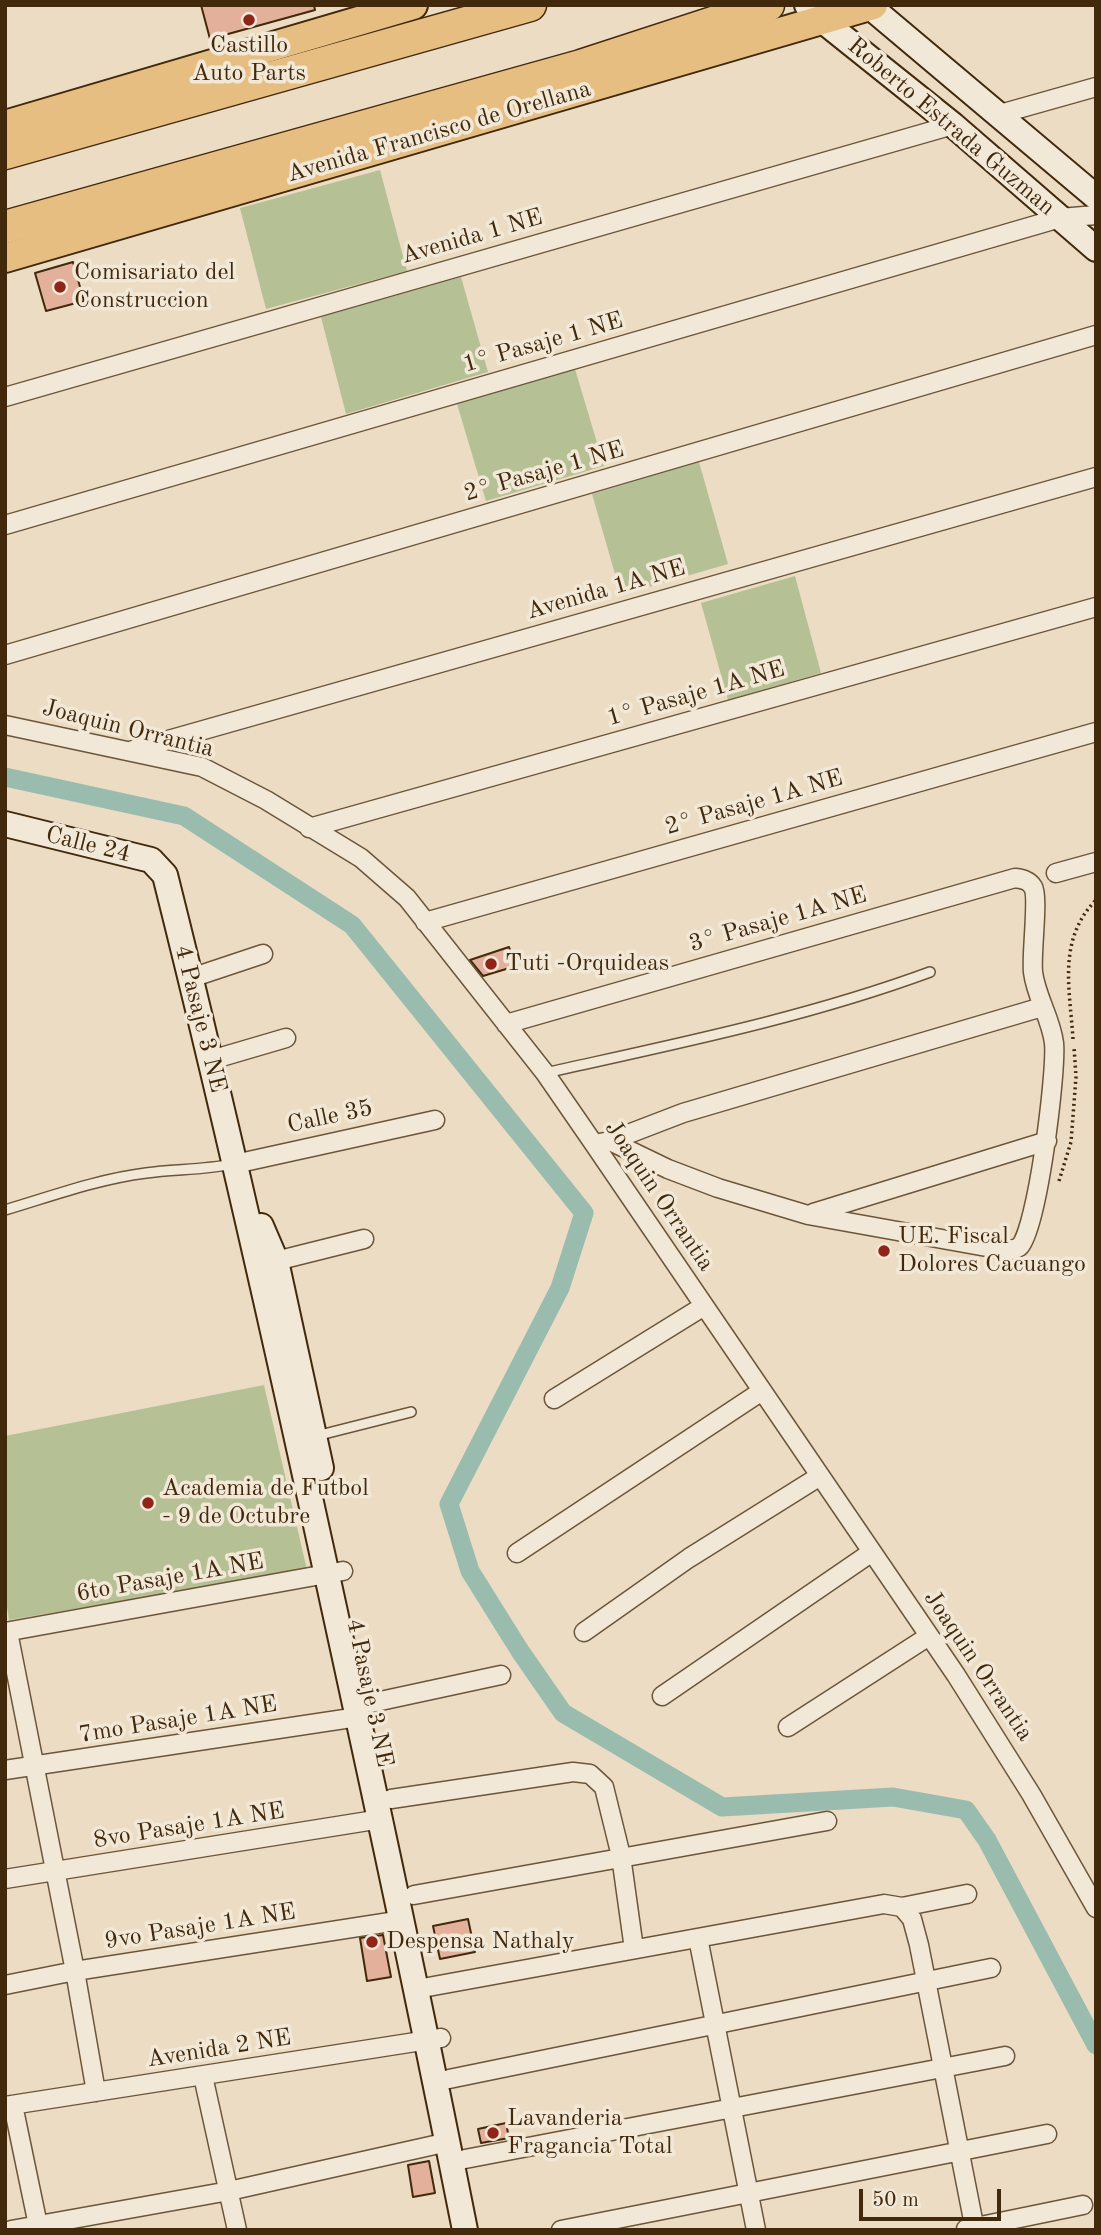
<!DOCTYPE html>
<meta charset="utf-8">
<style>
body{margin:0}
#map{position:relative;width:1101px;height:2235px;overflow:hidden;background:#ebdcc3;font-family:"Old Standard TT",serif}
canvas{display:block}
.frame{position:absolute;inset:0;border:7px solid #42290c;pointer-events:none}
.scale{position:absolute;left:859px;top:2189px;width:142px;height:32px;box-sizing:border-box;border:4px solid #42290c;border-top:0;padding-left:9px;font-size:21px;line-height:24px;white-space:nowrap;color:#42290c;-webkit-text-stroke:5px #f2e8d8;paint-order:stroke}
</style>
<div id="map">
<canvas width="1101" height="2235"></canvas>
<div class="frame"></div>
<div class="scale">50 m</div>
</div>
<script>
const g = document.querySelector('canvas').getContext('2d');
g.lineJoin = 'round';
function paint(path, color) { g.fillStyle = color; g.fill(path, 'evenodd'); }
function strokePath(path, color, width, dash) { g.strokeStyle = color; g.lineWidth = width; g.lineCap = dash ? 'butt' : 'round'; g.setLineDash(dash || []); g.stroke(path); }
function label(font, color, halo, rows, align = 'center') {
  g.font = font + ' "Old Standard TT",serif'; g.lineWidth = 7; g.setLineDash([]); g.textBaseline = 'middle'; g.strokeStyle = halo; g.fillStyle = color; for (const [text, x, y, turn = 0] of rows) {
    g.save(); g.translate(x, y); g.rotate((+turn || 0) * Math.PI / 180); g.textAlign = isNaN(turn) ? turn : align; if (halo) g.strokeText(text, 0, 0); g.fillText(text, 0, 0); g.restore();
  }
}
paint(new Path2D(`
 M 380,170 L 407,271 L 266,309 L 240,208 Z
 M 461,277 L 488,372 L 346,414 L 321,317 Z
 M 575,369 L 604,466 L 486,501 L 457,404 Z
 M 699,462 L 728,564 L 621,595 L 592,494 Z
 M 795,576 L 821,673 L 728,700 L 701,603 Z
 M 264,1385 L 307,1570 L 9,1620 L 5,1594 L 5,1436 Z`), '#b6c095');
strokePath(new Path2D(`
 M 5,777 L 184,816 L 352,925 L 584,1213 L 560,1288 L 449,1504 L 470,1571 L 520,1651 L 563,1713 L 722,1807 L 893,1797 L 966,1810 L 987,1840 L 1096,2045`), '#99bcaf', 19);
const building = new Path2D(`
 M 201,5 L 314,5 L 315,10 L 210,39 Z
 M 73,262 L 84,301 L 46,311 L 35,273 Z
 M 509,947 L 516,966 L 483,976 L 470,960 Z
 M 468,1919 L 475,1952 L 440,1959 L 433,1926 Z
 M 383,1935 L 391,1977 L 367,1981 L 360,1938 Z
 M 506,2123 L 509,2138 L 481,2143 L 478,2129 Z
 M 429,2161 L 435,2193 L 413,2197 L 408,2165 Z`);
paint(building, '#e3b09c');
strokePath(building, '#42290c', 2);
const lane = new Path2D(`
 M 545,1073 C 675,1044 805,1018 930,972
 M 5,1210 C 52,1196 98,1179 146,1173 C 175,1169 204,1170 232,1164
 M 316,1436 L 411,1412`);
const street = new Path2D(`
 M 1000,114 L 1096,87
 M 5,397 L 953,125
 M 5,525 L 1060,218 L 1096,215
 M 5,655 L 1096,335
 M 5,725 L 202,767 L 266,800 L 361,858 L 407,898 L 545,1073 L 594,1144 L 956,1675 L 1031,1794 L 1096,1908
 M 133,750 L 1096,477
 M 309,828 L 1096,607
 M 1056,873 L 1096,862
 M 425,922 L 1096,732
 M 191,978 L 263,954
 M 506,1024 L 1015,878 C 1022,879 1029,880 1033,887 C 1039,897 1031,954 1033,972 C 1036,997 1051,1018 1054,1043 C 1057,1070 1037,1233 1019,1247 C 1016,1249 1012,1249 1009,1251 L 808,1215 L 718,1188 L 668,1169 L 610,1141 L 594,1144
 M 211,1060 L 286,1038
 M 610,1141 L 683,1113 L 1042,1007
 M 235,1164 L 435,1120
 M 813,1213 L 1047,1141
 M 276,1261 L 364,1239
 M 554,1399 L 704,1306
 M 517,1553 L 762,1391
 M 5,1632 L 343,1571
 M 8,1632 L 75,1971 L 96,2092
 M 584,1632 L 689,1558 L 820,1476
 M 662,1696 L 872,1552
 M 371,1703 L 501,1675
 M 788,1727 L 929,1636
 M 5,1770 L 358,1717
 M 391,1799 L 573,1772 L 590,1774 L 604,1787 L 621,1856 L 634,1949
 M 5,1879 L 381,1819
 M 414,1895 L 827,1821
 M 902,1907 L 967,1894
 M 698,1938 L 756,2230
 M 5,1985 L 75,1971 L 403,1920
 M 417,1989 L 884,1904 L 902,1907 L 912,1919 L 919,1945 L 975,2230
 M 203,2076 L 237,2230
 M 449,2079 L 991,1968
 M 13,2105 L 39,2230
 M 5,2106 L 441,2038
 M 465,2159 L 1005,2056
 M 966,2229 L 1083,2205
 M 11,2230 L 229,2191 L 448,2142
 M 561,2230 L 1047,2134`);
const secondary = new Path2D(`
 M 807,5 L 823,21 L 953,125 L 1096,249
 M 868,5 L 1096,197
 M 5,824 L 151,860 L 165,875 C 235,1154 297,1436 358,1718 C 395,1888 431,2059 465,2230
 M 261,1226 L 276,1261 L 321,1468`);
const primary = new Path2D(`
 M 5,125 L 413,5
 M 5,258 L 873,5`);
const highway = new Path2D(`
 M 5,153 L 530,5
 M 5,227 L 581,66 L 768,5`);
strokePath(lane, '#6c563a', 12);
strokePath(street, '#6c563a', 21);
strokePath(secondary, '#42290c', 28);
strokePath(primary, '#42290c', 32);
strokePath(highway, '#42290c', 35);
strokePath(new Path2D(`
 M 1073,1039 C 1070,989 1057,940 1096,900
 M 1059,1181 L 1071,1142 L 1076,1077 L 1074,1047`), '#42290c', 3.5, [2, 3.5]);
strokePath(lane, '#f2e8d8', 9);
strokePath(street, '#f2e8d8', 18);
strokePath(secondary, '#f2e8d8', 24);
strokePath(primary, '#e6be82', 28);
strokePath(highway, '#e6be82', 32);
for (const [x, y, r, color] of [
 [249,20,7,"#8f2418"],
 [60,287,7,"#8f2418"],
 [491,964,7,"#8f2418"],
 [884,1251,7,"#8f2418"],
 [148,1503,7,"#8f2418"],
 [372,1942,7,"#8f2418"],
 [493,2133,7,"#8f2418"]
]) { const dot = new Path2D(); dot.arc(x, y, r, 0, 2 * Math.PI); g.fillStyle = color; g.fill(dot); strokePath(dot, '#f2e8d8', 2.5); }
label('24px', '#42290c', '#f2e8d8', [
 ["Castillo",249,46,"center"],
 ["Auto Parts",249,74,"center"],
 ["Comisariato del",74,273],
 ["Construccion",74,301],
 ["Tuti -Orquideas",505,964],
 ["UE. Fiscal",898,1237],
 ["Dolores Cacuango",898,1265],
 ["Academia de Futbol",162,1489],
 ["- 9 de Octubre",162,1517],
 ["Despensa Nathaly",386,1942],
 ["Lavanderia",507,2119],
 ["Fragancia Total",507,2147]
], 'left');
label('24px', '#42290c', '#f2e8d8', [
 ["Roberto Estrada Guzman",951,127,40],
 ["Avenida Francisco de Orellana",439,132,-16],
 ["Avenida 1 NE",472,237,-16],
 ["1° Pasaje 1 NE",543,343,-16],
 ["2° Pasaje 1 NE",544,472,-16],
 ["Avenida 1A NE",606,590,-16],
 ["1° Pasaje 1A NE",696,694,-16],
 ["Joaquin Orrantia",128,729,14],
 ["2° Pasaje 1A NE",754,803,-16],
 ["Calle 24",88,845,14],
 ["3° Pasaje 1A NE",778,920,-16],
 ["4 Pasaje 3 NE",200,1019,76],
 ["Calle 35",330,1117,-12],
 ["Joaquin Orrantia",659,1196,56],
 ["6to Pasaje 1A NE",170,1578,-10],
 ["Joaquin Orrantia",978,1666,56],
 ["4 Pasaje 3 NE",369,1693,78],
 ["7mo Pasaje 1A NE",178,1720,-9],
 ["8vo Pasaje 1A NE",189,1826,-9],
 ["9vo Pasaje 1A NE",200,1927,-9],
 ["Avenida 2 NE",219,2049,-9]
]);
</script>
